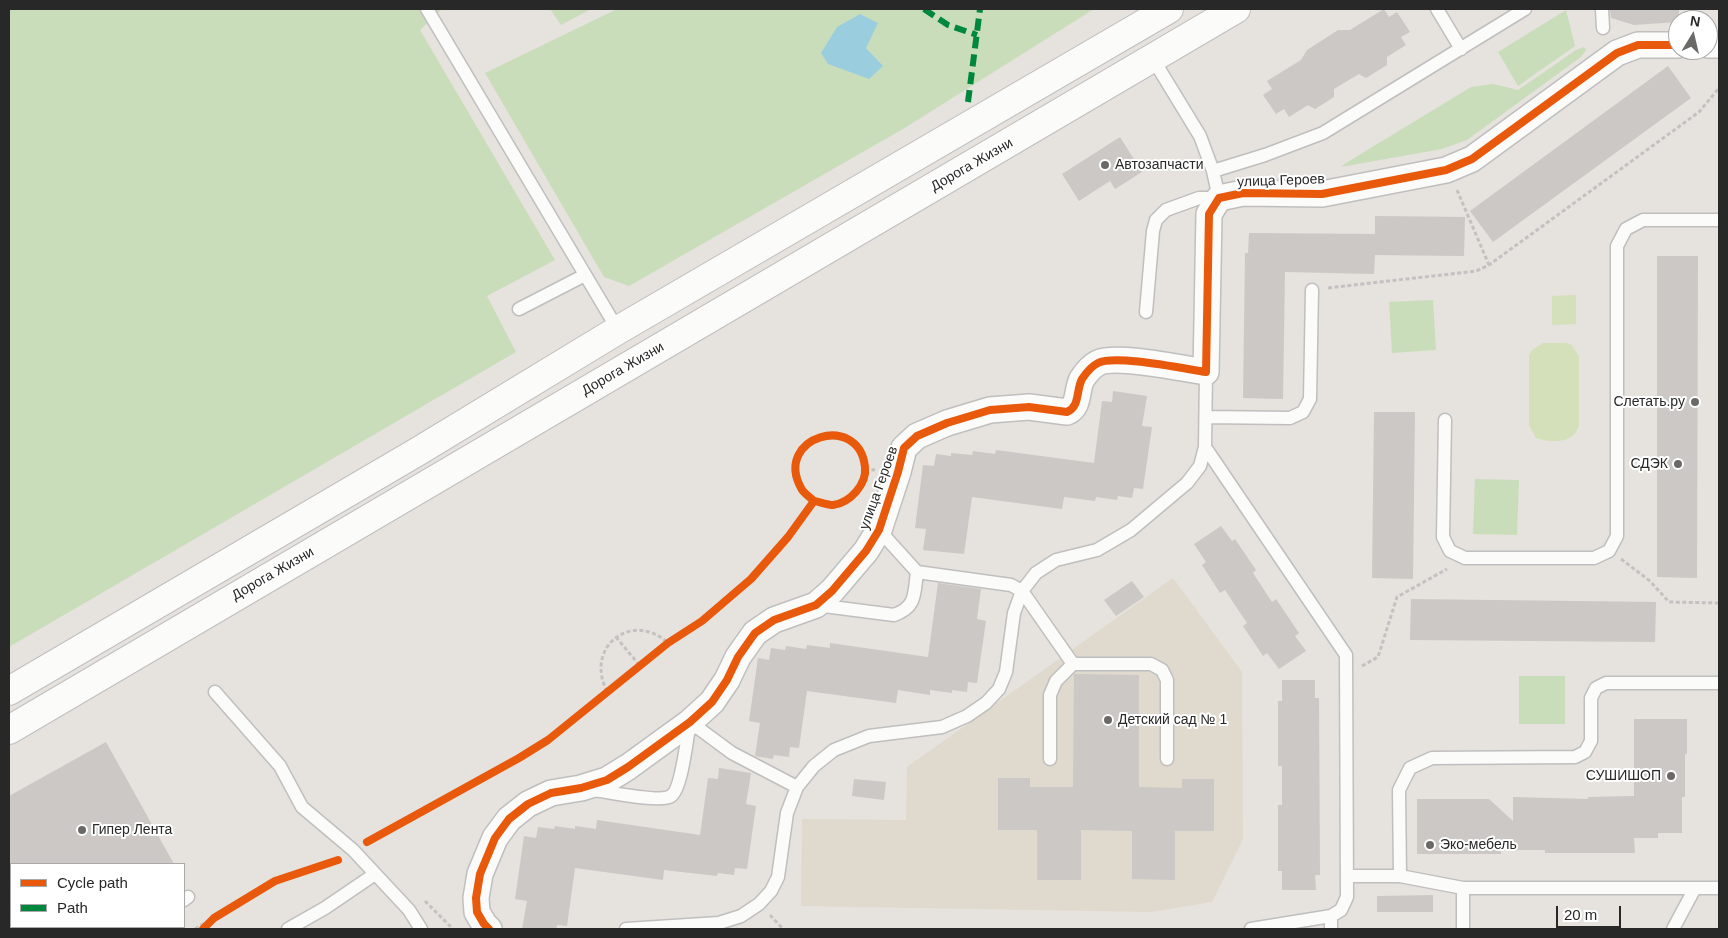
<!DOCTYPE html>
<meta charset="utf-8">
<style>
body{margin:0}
#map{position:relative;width:1728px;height:938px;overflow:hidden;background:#e6e2de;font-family:Helvetica,sans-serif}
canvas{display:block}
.frame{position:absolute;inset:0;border:10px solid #282828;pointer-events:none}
.legend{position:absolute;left:10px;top:863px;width:175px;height:65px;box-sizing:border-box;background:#fff;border:1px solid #a9a9a9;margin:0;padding:6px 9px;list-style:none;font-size:15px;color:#282828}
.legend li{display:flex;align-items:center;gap:10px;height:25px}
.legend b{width:25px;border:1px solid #a9a9a9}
.north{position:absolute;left:1668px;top:10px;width:50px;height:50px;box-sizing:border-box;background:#fff;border:1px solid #a9a9a9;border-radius:50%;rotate:9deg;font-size:14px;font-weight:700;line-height:20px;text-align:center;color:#282828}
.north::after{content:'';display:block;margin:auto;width:18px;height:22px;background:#6a6968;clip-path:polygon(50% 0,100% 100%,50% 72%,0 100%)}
.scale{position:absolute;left:1556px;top:906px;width:65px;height:22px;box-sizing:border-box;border:2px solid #282828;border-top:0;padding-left:6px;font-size:15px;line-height:18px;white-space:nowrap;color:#282828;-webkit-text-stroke:4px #fff;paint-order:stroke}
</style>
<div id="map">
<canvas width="1728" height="938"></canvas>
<div class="frame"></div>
<ul class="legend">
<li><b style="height:6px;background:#e8590c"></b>Cycle path</li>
<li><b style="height:6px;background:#00873e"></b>Path</li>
</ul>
<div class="north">N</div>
<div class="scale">20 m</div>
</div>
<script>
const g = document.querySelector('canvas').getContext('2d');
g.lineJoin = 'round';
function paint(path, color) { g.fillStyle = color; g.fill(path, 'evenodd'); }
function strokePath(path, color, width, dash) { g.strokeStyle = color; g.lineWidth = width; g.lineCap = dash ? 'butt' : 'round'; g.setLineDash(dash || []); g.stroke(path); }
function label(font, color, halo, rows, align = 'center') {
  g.font = font + ' Helvetica,sans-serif'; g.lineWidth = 4; g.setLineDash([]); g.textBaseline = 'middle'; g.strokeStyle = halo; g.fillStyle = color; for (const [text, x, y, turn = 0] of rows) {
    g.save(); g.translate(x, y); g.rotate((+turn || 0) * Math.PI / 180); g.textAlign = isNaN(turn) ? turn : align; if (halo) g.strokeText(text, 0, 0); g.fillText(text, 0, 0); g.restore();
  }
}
paint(new Path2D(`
 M 1173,578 L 1242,672 L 1243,839 L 1212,902 L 1151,912 L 801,906 L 802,819 L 906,820 L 907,767 Z`), '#e0d9cd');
paint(new Path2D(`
 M 9,9 L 442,9 L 420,30 L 555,260 L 487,296 L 516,352 L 9,647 Z
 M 550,9 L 591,9 L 561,25 Z
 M 617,9 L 1094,9 L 903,129 L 629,286 L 604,277 L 485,73 Z
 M 1566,10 L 1575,46 L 1518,86 L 1498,52 Z
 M 1584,47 L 1586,50 L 1581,57 L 1467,140 L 1442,149 L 1341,167 L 1346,163 L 1471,87 L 1493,84 L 1518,90 L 1576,50 Z
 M 1433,300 L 1436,350 L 1392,353 L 1389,302 Z
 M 1475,479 L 1519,480 L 1517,535 L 1473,534 Z
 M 1519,676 L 1565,676 L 1565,724 L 1519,724 Z`), '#caddbb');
paint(new Path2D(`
 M 1576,295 L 1576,324 L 1552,325 L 1552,296 Z
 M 1543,343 L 1566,343 L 1572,345 L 1579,357 L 1579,425 C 1574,444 1551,443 1536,438 L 1529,425 L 1529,356 L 1532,350 Z`), '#d3e0b9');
paint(new Path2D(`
 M 860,14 L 878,23 L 866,48 L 883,66 L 869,79 L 828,64 L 821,53 L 837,27 Z`), '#9acedf');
paint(new Path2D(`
 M 1384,9 L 1389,17 L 1397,12 L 1410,32 L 1401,37 L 1406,45 L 1387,57 L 1387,65 L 1366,78 L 1359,74 L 1334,89 L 1334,97 L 1315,109 L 1308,105 L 1289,117 L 1284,109 L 1276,114 L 1263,95 L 1272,89 L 1267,81 L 1301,60 L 1307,50 L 1338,30 L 1350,30 Z
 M 1610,9 L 1679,9 L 1679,20 L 1678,22 L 1634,25 L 1611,18 Z
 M 1668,66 L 1691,98 L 1493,242 L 1470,211 Z
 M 1120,137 L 1142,172 L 1115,189 L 1110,181 L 1079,201 L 1062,174 Z
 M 1375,216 L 1465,217 L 1464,256 L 1375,255 L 1374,274 L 1285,272 L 1283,399 L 1243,398 L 1245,253 L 1248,253 L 1249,233 L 1375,234 Z
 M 1657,256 L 1698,256 L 1697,578 L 1657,577 Z
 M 1113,391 L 1147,396 L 1142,426 L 1152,427 L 1143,489 L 1134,488 L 1132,498 L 1118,496 L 1117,500 L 1096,497 L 1095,501 L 1064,497 L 1062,509 L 972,497 L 964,554 L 923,550 L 926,529 L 915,528 L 923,465 L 934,466 L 936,454 L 951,456 L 951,453 L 972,455 L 973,451 L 995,454 L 996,450 L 1094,463 L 1102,401 L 1112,402 Z
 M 1374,412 L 1415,412 L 1413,579 L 1372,578 Z
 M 1221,526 L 1232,541 L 1235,539 L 1256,570 L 1253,573 L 1272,602 L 1276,599 L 1299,633 L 1295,636 L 1306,651 L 1279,669 L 1267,653 L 1263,656 L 1243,626 L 1247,623 L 1225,590 L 1220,593 L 1202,565 L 1206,562 L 1194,544 Z
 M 1132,581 L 1144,597 L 1116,616 L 1104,600 Z
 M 938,583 L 981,589 L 977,619 L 986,621 L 977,683 L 968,682 L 967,692 L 952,690 L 952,693 L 930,690 L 930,695 L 898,690 L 896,703 L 807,691 L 799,748 L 790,747 L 789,757 L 774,755 L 773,759 L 755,756 L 760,723 L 749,721 L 758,658 L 769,660 L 771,648 L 785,650 L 786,646 L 806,649 L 807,645 L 830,648 L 830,643 L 928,657 Z
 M 1411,599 L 1656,602 L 1655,642 L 1410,640 Z
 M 1074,674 L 1139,675 L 1139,787 L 1182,788 L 1182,779 L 1214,779 L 1214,831 L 1175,831 L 1175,880 L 1132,879 L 1132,831 L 1081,830 L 1081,880 L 1037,880 L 1037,830 L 998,830 L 998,778 L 1030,778 L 1030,787 L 1073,787 Z
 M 1282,680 L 1315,680 L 1315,698 L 1319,698 L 1320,875 L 1315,875 L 1316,890 L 1282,890 L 1282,871 L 1278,871 L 1278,805 L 1282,805 L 1282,766 L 1278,766 L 1278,701 L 1282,701 Z
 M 1634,719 L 1687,719 L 1687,754 L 1685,754 L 1685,797 L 1682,797 L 1682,833 L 1658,833 L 1658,838 L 1634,838 L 1635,853 L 1545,853 L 1545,850 L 1501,850 L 1501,854 L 1417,854 L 1417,799 L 1489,799 L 1513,821 L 1513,797 L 1588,799 L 1588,797 L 1634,796 Z
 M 106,742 L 174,864 L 9,864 L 9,796 Z
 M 719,768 L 751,773 L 746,804 L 756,806 L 747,869 L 735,868 L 734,875 L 718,873 L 717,876 L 664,870 L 663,880 L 575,868 L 567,926 L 557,925 L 556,929 L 522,929 L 527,901 L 515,899 L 524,836 L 536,838 L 538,827 L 554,829 L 555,826 L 575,829 L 575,826 L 596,829 L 597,820 L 700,835 L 708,778 L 718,779 Z
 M 854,779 L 886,782 L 884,800 L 852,796 Z
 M 1433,895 L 1433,912 L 1377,912 L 1377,896 Z`), '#cbc8c5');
const service = new Path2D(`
 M 427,9 L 618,330
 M 1437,9 L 1461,49
 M 1602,9 L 1603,28
 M 1213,171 L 1265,155 L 1323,133 L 1525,9
 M 519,309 L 585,275
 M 1146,312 L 1153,231 L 1156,220 L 1166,210 L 1199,198 L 1219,198 L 1213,171 L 1200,136 L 1153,59
 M 1206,417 L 1290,418 L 1303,412 L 1310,399 L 1312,290
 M 1445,420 L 1443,537 L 1450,551 L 1465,558 L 1594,558 L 1609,551 L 1617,536 L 1617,246 L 1626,229 L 1643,220 L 1719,220
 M 1205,447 L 1346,655 L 1347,897 L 1341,910 L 1331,916 L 1251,929
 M 917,572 L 1011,585 L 1022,591 L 1073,664
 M 816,605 L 894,615 C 917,607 914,593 917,572 L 879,530
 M 215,692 L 280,766 L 302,807 L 353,850 L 409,910 L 421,929
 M 1050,759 L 1050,695 L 1056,681 L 1073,664 L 1151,664 L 1162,670 L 1167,680 L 1167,759
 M 594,790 C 609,792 661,803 671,796 C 682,789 687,736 690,722 L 732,753 L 797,787
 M 1347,876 L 1400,876 L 1463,888 L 1719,888
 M 1400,876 L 1399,790 L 1410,768 L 1432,758 L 1575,757 L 1585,752 L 1591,741 L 1591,698 L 1596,688 L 1606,683 L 1719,683
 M 1463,888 L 1463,929
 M 184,900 L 188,897
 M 1331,916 L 1331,929
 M 132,929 L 136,927
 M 288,929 L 325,908 L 375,874
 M 626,929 L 719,923 L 741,916 L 759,904 L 771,891 L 778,877 L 787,813 L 797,787 L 814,766 L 834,750 L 869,736 L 942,727 L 967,716 L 986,703 L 999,689 L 1006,672 L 1014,613 L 1022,591 L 1036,573 L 1056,560 L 1097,550 L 1131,530 L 1187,483 L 1200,466 L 1205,447 L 1206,372
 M 1673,929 L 1695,888`);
const minor = new Path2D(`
 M 1708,45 L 1719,45
 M 489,929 L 484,924 L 477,912 L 476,898 L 480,874 L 495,838 L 509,819 L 528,804 L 551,793 L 581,788 L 607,780 L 628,767 L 690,722 L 712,702 L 727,680 L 738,657 L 755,633 L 774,620 L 816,605 L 832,591 L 866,551 L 879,530 L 898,472 L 904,448 L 917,436 L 947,423 L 990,410 L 1029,407 L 1067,412 C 1080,407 1076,390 1082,379 C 1086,373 1092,366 1098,363 C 1115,354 1185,369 1206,372 L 1209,214 L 1219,198 L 1243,193 L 1322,194 L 1446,170 L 1472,159 L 1617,53 L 1638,45 L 1678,45`);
const secondary = new Path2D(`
 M 9,691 L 417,452 L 618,330 L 1169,9
 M 9,730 L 1236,9`);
strokePath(service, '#c0bfbf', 15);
strokePath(minor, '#c0bfbf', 28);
strokePath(secondary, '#c0bfbf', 30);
strokePath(new Path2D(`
 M 1457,190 L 1489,265
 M 1328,288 L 1476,271 L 1489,265 L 1699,112 L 1719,88
 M 865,469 L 875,470
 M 1621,559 L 1650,581 L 1669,602 L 1719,603
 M 616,637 L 640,666
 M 1362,666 L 1378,657 L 1397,597 L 1447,569
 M 367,842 L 519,758 L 548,740 L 668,643 C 632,610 584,647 607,691
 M 425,901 L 453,929
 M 770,915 L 783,929
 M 195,929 L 275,881 L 338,860`), '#c3c2c2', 3, [4, 2.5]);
strokePath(service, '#fbfbfa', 12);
strokePath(minor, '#fbfbfa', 25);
strokePath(secondary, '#fbfbfa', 28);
strokePath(new Path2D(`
 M 924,9 L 948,25 L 977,35
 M 968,102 L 980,9`), '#00873e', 6, [12, 6]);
strokePath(new Path2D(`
 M 367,842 L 519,758 L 548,740 L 668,643 L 702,621 L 751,579 L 788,537 L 814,501 C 820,502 828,505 833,505 C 850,503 867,484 865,467 C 859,411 773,437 801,488 C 803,493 810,497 814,501
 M 203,929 L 214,918 L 275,881 L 338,860
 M 489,929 L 484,924 L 477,912 L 476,898 L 480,874 L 495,838 L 509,819 L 528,804 L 551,793 L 581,788 L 607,780 L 628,767 L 690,722 L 712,702 L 727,680 L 738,657 L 755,633 L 774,620 L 816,605 L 832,591 L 866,551 L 879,530 L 898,472 L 904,448 L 917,436 L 947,423 L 990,410 L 1029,407 L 1067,412 C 1080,407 1076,390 1082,379 C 1086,373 1092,366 1098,363 C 1115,354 1185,369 1206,372 L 1209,214 L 1219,198 L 1243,193 L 1322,194 L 1446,170 L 1472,159 L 1617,53 L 1638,45 L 1678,45`), '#e8590c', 8);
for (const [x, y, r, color] of [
 [1105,165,5,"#6a6968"],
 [1695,402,5,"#6a6968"],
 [1678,464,5,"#6a6968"],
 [1108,720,5,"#6a6968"],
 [1671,776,5,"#6a6968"],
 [82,830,5,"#6a6968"],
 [1430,845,5,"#6a6968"]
]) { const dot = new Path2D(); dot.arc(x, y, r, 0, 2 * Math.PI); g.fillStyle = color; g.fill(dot); strokePath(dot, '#fff', 2); }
label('14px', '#282828', '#fff', [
 ["Дорога Жизни",972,165,-30],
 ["улица Героев",1281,181,-2],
 ["Дорога Жизни",623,369,-30],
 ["улица Героев",879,488,-70],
 ["Дорога Жизни",273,574,-30]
]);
label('14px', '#282828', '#fff', [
 ["Автозапчасти",1115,165],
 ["Слетать.ру",1685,402,"right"],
 ["СДЭК",1668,464,"right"],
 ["Детский сад № 1",1118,720],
 ["СУШИШОП",1661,776,"right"],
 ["Гипер Лента",92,830],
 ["Эко-мебель",1440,845]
], 'left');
</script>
